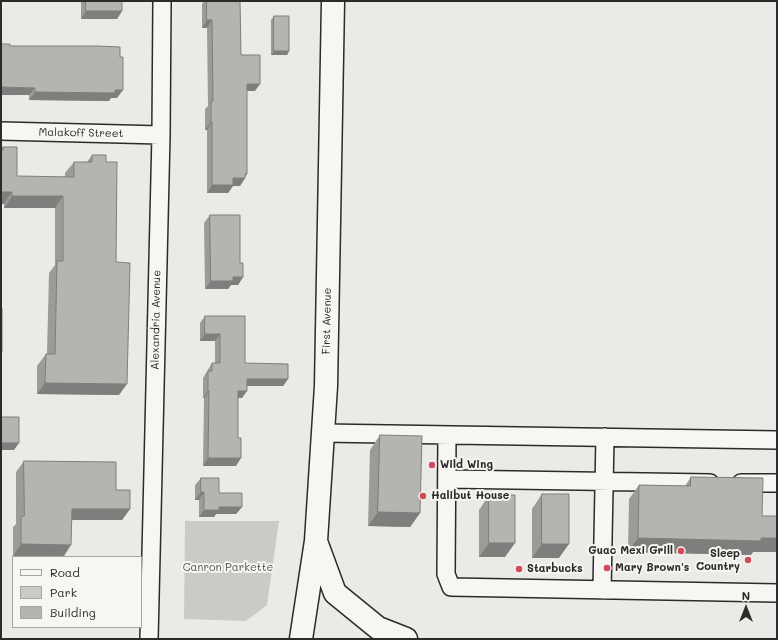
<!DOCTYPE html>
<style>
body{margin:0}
#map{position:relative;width:778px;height:640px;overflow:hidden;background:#eaeae6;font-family:Mali,sans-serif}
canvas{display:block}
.frame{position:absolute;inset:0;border:2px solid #2b2b2b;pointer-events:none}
.legend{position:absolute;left:12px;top:556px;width:130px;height:72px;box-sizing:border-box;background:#f6f6f2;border:1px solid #a5a5a2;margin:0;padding:5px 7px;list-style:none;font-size:12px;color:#2b2b2b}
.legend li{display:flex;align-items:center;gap:8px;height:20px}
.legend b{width:20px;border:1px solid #a5a5a2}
.north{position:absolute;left:726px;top:588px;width:40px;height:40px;-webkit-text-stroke:3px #f6f6f2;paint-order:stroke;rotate:0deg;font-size:11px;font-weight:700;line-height:16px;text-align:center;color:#2b2b2b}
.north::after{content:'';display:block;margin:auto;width:14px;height:18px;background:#2b2b2b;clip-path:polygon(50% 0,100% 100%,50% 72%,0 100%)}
</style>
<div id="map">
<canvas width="778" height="640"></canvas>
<div class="frame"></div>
<ul class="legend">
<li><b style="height:5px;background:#f6f6f2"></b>Road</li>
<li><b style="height:11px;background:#cacac7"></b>Park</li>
<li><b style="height:11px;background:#b4b4b1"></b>Building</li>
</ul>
<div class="north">N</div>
</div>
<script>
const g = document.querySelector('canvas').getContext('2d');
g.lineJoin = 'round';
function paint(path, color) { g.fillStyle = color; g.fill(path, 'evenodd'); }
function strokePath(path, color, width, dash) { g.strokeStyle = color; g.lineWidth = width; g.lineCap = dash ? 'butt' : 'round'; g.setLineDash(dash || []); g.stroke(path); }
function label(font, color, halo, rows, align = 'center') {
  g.font = font + ' Mali,sans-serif'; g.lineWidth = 4; g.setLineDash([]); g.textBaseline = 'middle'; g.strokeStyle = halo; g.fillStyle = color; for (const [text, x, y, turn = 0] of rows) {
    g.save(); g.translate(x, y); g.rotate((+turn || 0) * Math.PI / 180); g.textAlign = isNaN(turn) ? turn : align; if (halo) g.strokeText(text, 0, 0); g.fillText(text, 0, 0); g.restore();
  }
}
paint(new Path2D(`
 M 185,521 L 279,521 L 267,605 L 246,621 L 184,619 Z`), '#cacac7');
const minor = new Path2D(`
 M 1,131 L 161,135
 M 323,433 L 777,440
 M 447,435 L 446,574 L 451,587 L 777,593
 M 447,479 L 710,483
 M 741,483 L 777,483
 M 602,590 L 605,437
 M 149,639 L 161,135 L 162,1`);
const major = new Path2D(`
 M 317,544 L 335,593 L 378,628 L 406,639
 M 301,639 L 316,541 L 326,386 L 333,1`);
strokePath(minor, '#2b2b2b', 20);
strokePath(major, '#2b2b2b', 25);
strokePath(minor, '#f6f6f2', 17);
strokePath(major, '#f6f6f2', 22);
paint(new Path2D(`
 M 81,1 L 122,1 L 122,11 L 117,19 L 81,19 Z
 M 204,1 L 240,1 L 241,55 L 255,91 L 247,91 L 247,174 L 245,176 L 245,178 L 240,186 L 233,186 L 228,193 L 207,193 L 207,130 L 205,130 L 205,109 L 208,106 L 207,28 L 202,28 L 202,4 Z
 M 274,16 L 289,51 L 287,55 L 271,55 L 271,20 Z
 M 10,46 L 117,98 L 111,98 L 109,101 L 29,100 L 29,95 Z
 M 3,147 L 17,176 L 65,177 L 65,173 L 74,162 L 87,162 L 92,155 L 106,162 L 116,262 L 119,395 L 37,394 L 37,366 L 46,354 L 47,354 L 49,273 L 55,265 L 55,208 L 4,208 L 4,204 L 1,204 L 1,150 Z
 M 210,215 L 240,263 L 243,277 L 238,285 L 231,285 L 228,289 L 205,289 L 204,223 Z
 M 205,316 L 245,363 L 288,379 L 283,386 L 247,386 L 242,398 L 238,398 L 236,466 L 203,466 L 204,398 L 203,398 L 203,378 L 212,363 L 215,363 L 215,341 L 200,341 L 200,323 Z
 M 380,435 L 420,513 L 410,527 L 368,526 L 370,450 Z
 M 24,461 L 116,490 L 130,509 L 122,520 L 71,520 L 64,556 L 13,556 L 13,527 L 16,524 L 16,472 Z
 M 691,477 L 762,516 L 777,516 L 777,552 L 753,552 L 751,555 L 628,552 L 629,499 L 639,485 L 685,486 Z
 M 201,478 L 219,493 L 242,507 L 236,514 L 216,514 L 214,517 L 199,517 L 199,500 L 195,500 L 195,485 Z
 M 542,494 L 559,558 L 532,558 L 532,509 Z
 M 489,495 L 505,557 L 479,557 L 479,510 Z`), '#9b9b98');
paint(new Path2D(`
 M 86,11 L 122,11 L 117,19 L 81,19 Z
 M 207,20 L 212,20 L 207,28 L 202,28 Z
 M 274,51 L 289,51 L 287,55 L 271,55 Z
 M 247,84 L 260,84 L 255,91 L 242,91 Z
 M 1,87 L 35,88 L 29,95 L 1,95 Z
 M 123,90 L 117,98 L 111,98 L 109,101 L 29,100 L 35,92 Z
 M 211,122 L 212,122 L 207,130 L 205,130 Z
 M 245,174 L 247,174 L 244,178 L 245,178 L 240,186 L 233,186 L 228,193 L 207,193 L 212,185 Z
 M 1,192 L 12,192 L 4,204 L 1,204 Z
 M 12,196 L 63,196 L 55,208 L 4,208 Z
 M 233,277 L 243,277 L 238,285 L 231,285 L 228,289 L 205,289 L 211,281 Z
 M 205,334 L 220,334 L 215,341 L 200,341 Z
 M 247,379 L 288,379 L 283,386 L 242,386 Z
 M 45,383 L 127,384 L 119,395 L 37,394 Z
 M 208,391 L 209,391 L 204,398 L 203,398 Z
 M 238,391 L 247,391 L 242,398 L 233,398 Z
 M 1,443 L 19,443 L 14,450 L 1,450 Z
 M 208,458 L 241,458 L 236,466 L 203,466 Z
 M 201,492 L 204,492 L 199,500 L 195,500 Z
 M 219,507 L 242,507 L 236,514 L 216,514 L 214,517 L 199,517 L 204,510 Z
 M 72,509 L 130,509 L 122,520 L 64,520 Z
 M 378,512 L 420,513 L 410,527 L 368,526 Z
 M 638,538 L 777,538 L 777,552 L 753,552 L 751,555 L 628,552 Z
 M 489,543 L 515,543 L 505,557 L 479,557 Z
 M 21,544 L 71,545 L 64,556 L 13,556 Z
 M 542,544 L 569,544 L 559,558 L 532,558 Z`), '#7e7e7c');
const building = new Path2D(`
 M 86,1 L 122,1 L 122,11 L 86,11 Z
 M 207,1 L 240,1 L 241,55 L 260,55 L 260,84 L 247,84 L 247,174 L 245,174 L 245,178 L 233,178 L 233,185 L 212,185 L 212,122 L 211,122 L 211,101 L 213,101 L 212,20 L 207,20 Z
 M 274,16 L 289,16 L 289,51 L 274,51 Z
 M 1,44 L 10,44 L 10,46 L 98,46 L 120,47 L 120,57 L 123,57 L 123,90 L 115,90 L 115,93 L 35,92 L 35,88 L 1,87 Z
 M 3,147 L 17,147 L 17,176 L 74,177 L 74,162 L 92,162 L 92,155 L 106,155 L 106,162 L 117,162 L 116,262 L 130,263 L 127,384 L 45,383 L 46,354 L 55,354 L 57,261 L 63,261 L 63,196 L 12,196 L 12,192 L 1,192 L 1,150 L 3,150 Z
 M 210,215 L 240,215 L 240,263 L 243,263 L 243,277 L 233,277 L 233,281 L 211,281 Z
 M 1,308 L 2,308 L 2,352 L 1,352 Z
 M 205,316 L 245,316 L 245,363 L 288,364 L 288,379 L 247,379 L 247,391 L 238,391 L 238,438 L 241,438 L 241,458 L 208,458 L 209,391 L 208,391 L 208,371 L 212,371 L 212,363 L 220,363 L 220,334 L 205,334 Z
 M 1,417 L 19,417 L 19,443 L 1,443 Z
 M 380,435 L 422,436 L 420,513 L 378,512 Z
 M 24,461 L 116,462 L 116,490 L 130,490 L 130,509 L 72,509 L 71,545 L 21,544 L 21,516 L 24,516 Z
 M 691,477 L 763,478 L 762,516 L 777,516 L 777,538 L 761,538 L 761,541 L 638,538 L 639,485 L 690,486 Z
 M 201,478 L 219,478 L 219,493 L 242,493 L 242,507 L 219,507 L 219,510 L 204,510 L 204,492 L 201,492 Z
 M 542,494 L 569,494 L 569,544 L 542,544 Z
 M 489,495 L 515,495 L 515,543 L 489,543 Z`);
paint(building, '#b4b4b1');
strokePath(building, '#7e7e7c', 1);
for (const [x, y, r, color] of [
 [432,465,4,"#d1495b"],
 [423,496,4,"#d1495b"],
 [681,551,4,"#d1495b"],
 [748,560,4,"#d1495b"],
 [607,568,4,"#d1495b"],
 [519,569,4,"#d1495b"]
]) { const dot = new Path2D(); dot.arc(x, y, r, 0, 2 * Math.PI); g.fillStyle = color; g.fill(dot); strokePath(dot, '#f6f6f2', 1.5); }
label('11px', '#2b2b2b', '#f6f6f2', [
 ["Malakoff Street",81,133,1],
 ["Alexandria Avenue",156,320,-89],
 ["First Avenue",327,321,-89]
]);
label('bold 11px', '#2b2b2b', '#f6f6f2', [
 ["Wild Wing",440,465],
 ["Halibut House",431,496],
 ["Guac Mexi Grill",673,551,"right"],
 ["Sleep",740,554,"right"],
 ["Country",740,567,"right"],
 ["Mary Brown's",615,568],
 ["Starbucks",527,569]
], 'left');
label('11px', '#535352', '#f6f6f2', [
 ["Canron Parkette",228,568]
]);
</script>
